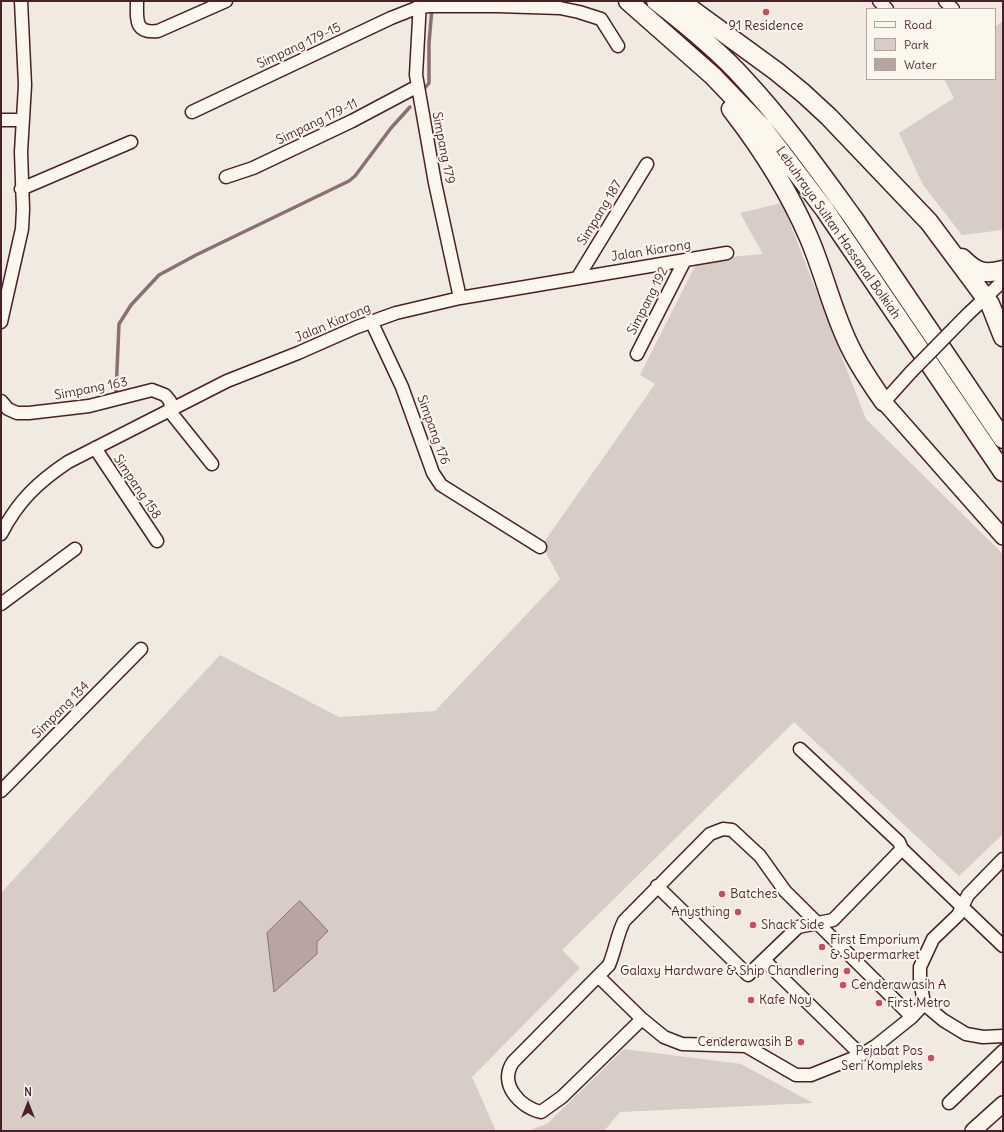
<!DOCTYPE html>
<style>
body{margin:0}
#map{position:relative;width:1004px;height:1132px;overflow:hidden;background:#f0eae0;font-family:Delius,sans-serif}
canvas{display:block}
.frame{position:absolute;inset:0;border:2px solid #4a1f2b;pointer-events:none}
.legend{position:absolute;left:866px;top:8px;width:130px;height:72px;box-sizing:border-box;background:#fbf7ec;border:1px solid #b4a19f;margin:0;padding:5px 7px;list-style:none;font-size:12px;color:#4a1f2b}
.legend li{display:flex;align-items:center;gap:8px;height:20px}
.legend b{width:20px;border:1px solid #b4a19f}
.north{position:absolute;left:8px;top:1084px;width:40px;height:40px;-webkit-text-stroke:3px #fbf7ec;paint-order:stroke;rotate:0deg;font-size:11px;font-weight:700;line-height:16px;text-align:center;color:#4a1f2b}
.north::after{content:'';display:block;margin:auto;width:14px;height:18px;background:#4a1f2b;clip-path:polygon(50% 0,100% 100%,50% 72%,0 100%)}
</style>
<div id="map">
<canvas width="1004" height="1132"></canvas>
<div class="frame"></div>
<ul class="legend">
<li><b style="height:5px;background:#fbf7ec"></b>Road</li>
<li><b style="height:11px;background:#d8ccc6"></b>Park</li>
<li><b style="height:11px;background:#b8a4a2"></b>Water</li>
</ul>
<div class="north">N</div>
</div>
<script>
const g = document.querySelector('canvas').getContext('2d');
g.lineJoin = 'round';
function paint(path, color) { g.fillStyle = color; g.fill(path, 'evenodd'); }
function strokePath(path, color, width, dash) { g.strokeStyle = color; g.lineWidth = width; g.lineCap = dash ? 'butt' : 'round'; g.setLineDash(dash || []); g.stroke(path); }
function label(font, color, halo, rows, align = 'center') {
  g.font = font + ' Delius,sans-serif'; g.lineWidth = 4; g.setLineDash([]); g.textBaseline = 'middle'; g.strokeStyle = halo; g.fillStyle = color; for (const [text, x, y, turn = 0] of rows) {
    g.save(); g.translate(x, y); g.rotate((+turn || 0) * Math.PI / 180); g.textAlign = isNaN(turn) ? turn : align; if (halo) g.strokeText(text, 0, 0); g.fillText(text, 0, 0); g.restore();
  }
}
paint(new Path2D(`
 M 1003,21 L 1003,230 L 962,235 L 923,185 L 899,133 L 954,98 L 944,79 L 995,79 L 995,27 Z
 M 782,203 L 866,419 L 1003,554 L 1003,834 L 959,876 L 794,722 L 562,950 L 580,968 L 472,1077 L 496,1131 L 1,1131 L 1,893 L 220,655 L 339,717 L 435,711 L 560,579 L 542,545 L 655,384 L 640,375 L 698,260 L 763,254 L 740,213 Z
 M 624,1049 L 741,1064 L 813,1103 L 620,1112 L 604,1131 L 527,1131 L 547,1124 Z`), '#d8ccc6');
const water = new Path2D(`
 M 300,901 L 328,931 L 317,942 L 317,954 L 274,992 L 267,933 Z`);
paint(water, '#b8a4a2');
strokePath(water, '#8c6f72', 1);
strokePath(new Path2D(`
 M 424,89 L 429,83 L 429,43 L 432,8
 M 116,393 L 119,324 L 131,305 L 159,275 L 196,255 L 349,181 L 355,176 L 391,128 L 410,107`), '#8c6f72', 3.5);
const minor = new Path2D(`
 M 137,1 C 137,19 134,34 158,31 L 226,1
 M 420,1 L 416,75 L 435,183 L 460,298
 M 879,1 L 887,9
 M 945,1 L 953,9
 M 192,112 L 391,18 L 419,7 L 430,6 L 498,6 L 560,8 L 579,12 L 601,19 L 618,46
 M 1,120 L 23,120
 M 226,177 L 253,168 L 352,121 L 418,86
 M 21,189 L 131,142
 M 578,277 L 647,164
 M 967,315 L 1003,281
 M 371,321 L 402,387 L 433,473 L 441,485 L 540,547
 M 1,322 L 22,229 L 23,209 L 21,152 L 25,85 L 21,1
 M 637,354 L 685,260
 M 1,401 L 8,409 L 17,413 L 29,413 L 89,406 L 152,390 L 165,395 L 170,401 L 172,414 L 212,464
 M 884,402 L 911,372
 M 95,448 L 157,541
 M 1,534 C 18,501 38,482 68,462 L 227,381 L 298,353 L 357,327 L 396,313 L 460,298 L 727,253
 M 1,604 L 75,549
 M 800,749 L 899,842 L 902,849 L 1003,946
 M 1,791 L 141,649
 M 1003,859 L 968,895 L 958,915 L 933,939 L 920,967 L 920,979 L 924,1004 L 943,1020 L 966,1034 L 983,1037 L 1003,1036
 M 657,886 L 748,975 L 798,927 L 833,920 L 902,849
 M 764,960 L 861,1055
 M 598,976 L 642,1019 L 664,1037 L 682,1044 L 746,1046 L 796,1075 L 811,1075 L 861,1055 L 877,1045 L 912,1017 L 924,1004
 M 642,1019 L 562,1097 L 541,1112 C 520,1107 498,1084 513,1062 L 609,965 C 615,951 617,935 624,921 L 710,834 L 723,829 L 732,830 L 760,856 L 785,891 L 912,1017
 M 949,1103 L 1003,1051`);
const major = new Path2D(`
 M 884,402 L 1003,537
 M 973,1131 L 1003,1104`);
const highway = new Path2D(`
 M 628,1 L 713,76 L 762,127 L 825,210 L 1003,472
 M 656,1 C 687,25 718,50 744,79 C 785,123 819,171 854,219 C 904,292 953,366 1003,439
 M 680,1 L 776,71 L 803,93 L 829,117 L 929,222 L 990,304 L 1003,337
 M 731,109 C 762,149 789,191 809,238 C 825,275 833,315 852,351 C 861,369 873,386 884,402
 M 962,258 C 976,272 983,275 1003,270`);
strokePath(minor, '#4a1f2b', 15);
strokePath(major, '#4a1f2b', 18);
strokePath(highway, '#4a1f2b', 21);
strokePath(minor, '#fbf7ec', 12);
strokePath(major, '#fbf7ec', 15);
strokePath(highway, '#fbf7ec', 18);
const minorBridge = new Path2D(`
 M 911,372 L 967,315`);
strokePath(minorBridge, '#4a1f2b', 15, []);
strokePath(minorBridge, '#fbf7ec', 12);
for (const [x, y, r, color] of [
 [766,12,4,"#d1495b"],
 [722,894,4,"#d1495b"],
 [738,912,4,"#d1495b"],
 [753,925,4,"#d1495b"],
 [822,947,4,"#d1495b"],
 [847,971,4,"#d1495b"],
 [843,985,4,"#d1495b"],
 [751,1000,4,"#d1495b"],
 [879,1003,4,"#d1495b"],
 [801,1042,4,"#d1495b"],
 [931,1058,4,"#d1495b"]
]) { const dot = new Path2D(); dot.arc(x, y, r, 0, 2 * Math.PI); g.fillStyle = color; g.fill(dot); strokePath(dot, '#fbf7ec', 1.5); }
label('13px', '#4a1f2b', '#fbf7ec', [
 ["91 Residence",766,26,"center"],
 ["Batches",730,894],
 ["Anysthing",730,912,"right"],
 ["Shack Side",761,925],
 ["First Emporium",830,940],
 ["& Supermarket",830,955],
 ["Galaxy Hardware & Ship Chandlering",839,971,"right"],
 ["Cenderawasih A",851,985],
 ["Kafe Noy",759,1000],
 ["First Metro",887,1003],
 ["Cenderawasih B",793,1042,"right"],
 ["Pejabat Pos",923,1051,"right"],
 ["Seri Kompleks",923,1066,"right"]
], 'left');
label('13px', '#4a1f2b', '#fbf7ec', [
 ["Simpang 179-15",299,46,-25],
 ["Simpang 179-11",317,122,-26],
 ["Simpang 179",443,148,79],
 ["Simpang 187",600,213,-59],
 ["Lebuhraya Sultan Hassanal Bolkiah",838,233,55],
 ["Jalan Kiarong",651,251,-9],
 ["Simpang 192",648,301,-63],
 ["Jalan Kiarong",333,323,-23],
 ["Simpang 163",91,389,-11],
 ["Simpang 176",433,430,70],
 ["Simpang 158",137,487,56],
 ["Simpang 134",61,710,-45]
]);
</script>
